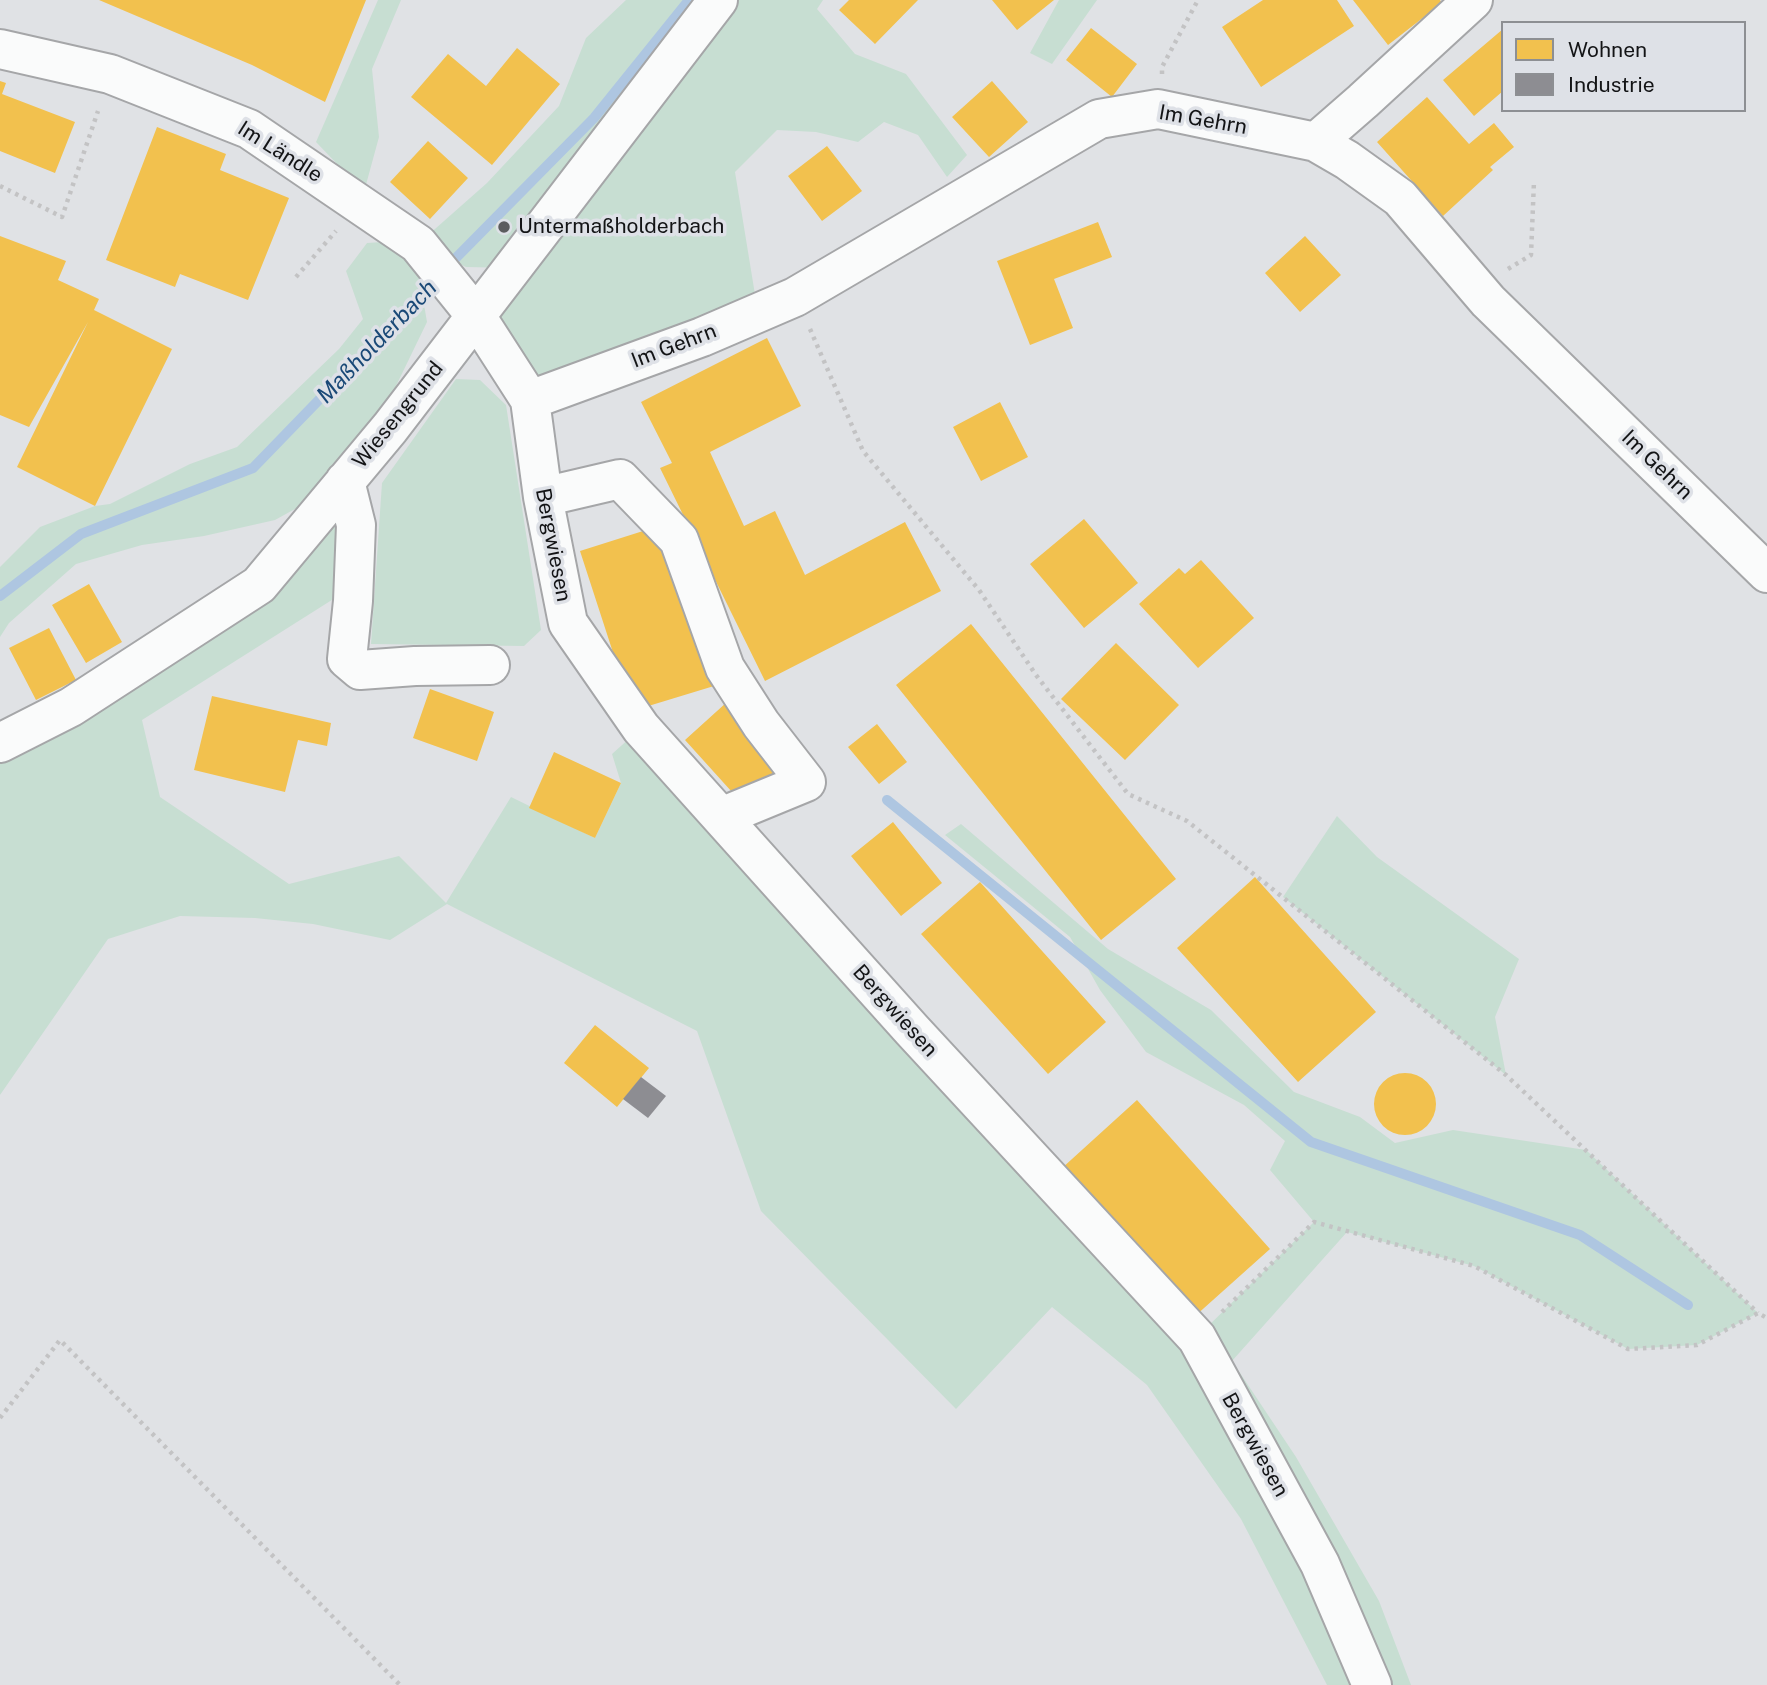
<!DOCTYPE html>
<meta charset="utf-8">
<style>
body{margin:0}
#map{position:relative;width:1767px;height:1685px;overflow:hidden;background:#e0e2e5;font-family:"Public Sans",sans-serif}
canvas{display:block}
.legend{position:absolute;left:1501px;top:21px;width:245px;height:91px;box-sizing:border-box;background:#dee1e7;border:2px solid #8d8f93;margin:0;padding:9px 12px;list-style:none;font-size:21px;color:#131416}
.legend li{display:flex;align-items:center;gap:14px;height:35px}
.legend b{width:35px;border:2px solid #8d8f93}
</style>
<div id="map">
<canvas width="1767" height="1685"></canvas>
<ul class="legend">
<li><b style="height:19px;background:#f2c14e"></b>Wohnen</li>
<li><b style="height:19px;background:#8d8d92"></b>Industrie</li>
</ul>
</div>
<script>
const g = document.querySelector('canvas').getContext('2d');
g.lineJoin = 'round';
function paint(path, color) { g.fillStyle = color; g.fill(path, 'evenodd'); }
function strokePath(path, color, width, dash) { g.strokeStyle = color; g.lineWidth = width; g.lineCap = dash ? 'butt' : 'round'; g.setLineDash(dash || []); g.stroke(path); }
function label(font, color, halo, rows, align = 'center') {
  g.font = font + ' "Public Sans",sans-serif'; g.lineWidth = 7; g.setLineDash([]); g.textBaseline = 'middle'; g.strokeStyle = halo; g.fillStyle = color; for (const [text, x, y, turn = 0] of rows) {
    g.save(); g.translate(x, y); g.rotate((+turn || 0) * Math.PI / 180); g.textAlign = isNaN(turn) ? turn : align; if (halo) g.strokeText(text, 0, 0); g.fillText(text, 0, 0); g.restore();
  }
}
paint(new Path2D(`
 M 378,0 L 401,0 L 372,69 L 379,137 L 364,192 L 316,142 Z
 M 626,0 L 823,0 L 817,9 L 855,54 L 906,74 L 967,155 L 947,177 L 918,135 L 884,122 L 858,142 L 816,132 L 777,130 L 735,172 L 758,313 L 530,400 L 476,316 L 513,268 L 466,267 L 418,244 L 487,183 L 559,106 L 586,38 Z
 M 1059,0 L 1097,0 L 1052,64 L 1030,53 Z
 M 413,240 L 427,322 L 395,388 L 345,481 L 354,586 L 142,720 L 160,797 L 289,884 L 399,856 L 446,903 L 511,797 L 595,838 L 621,783 L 612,754 L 641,728 L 1197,1337 L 1314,1222 L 1270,1170 L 1285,1141 L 1244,1105 L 1146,1052 L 1100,990 L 1070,937 L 945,835 L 961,824 L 1108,949 L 1211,1010 L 1294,1092 L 1360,1117 L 1395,1143 L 1453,1130 L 1586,1150 L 1758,1313 L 1697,1345 L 1628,1349 L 1474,1266 L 1347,1232 L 1232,1361 L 1296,1457 L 1379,1601 L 1411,1685 L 1327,1685 L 1241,1519 L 1147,1385 L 1052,1307 L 956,1409 L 761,1211 L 697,1031 L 447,904 L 390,940 L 313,924 L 255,918 L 180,916 L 108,939 L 0,1095 L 0,743 L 259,585 L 342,483 L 275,520 L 204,536 L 142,545 L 76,564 L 9,623 L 0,637 L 0,567 L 40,527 L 95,506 L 110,504 L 190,464 L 237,447 L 339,349 L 363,319 L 346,271 L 367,243 Z
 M 456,379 L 480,380 L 506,405 L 541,630 L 524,646 L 371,644 L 382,483 Z
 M 1337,816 L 1377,857 L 1519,959 L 1495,1017 L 1506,1075 L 1283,897 Z`), '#c7ded2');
paint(new Path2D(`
 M 99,0 L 366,0 L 325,102 L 252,65 Z
 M 849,0 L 918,0 L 875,44 L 839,10 Z
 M 992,0 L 1054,0 L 1017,30 Z
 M 1263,0 L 1337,0 L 1354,26 L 1261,87 L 1222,27 Z
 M 1353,0 L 1440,0 L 1442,3 L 1388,45 Z
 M 1091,28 L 1137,64 L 1112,97 L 1066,60 Z
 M 1503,29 L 1503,91 L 1474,116 L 1443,80 Z
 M 517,48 L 560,84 L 492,165 L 411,97 L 448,54 L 486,86 Z
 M 0,81 L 6,83 L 2,94 L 75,122 L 55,173 L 0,151 Z
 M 992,81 L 1028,122 L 989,157 L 952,117 Z
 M 1427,97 L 1469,144 L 1494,123 L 1514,147 L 1490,167 L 1493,170 L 1443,216 L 1377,142 Z
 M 157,127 L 226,154 L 220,170 L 289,198 L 248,300 L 180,274 L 175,287 L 106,260 Z
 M 428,141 L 468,178 L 430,219 L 390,182 Z
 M 827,146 L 862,191 L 822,221 L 788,176 Z
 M 1098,222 L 1112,257 L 1054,279 L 1073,328 L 1030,345 L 997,261 Z
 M 0,236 L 66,261 L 58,280 L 99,299 L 94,310 L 172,349 L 95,506 L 17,467 L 88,322 L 29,427 L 0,415 Z
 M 1305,236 L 1341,275 L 1300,312 L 1265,273 Z
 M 767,338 L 801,406 L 710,452 L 744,526 L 775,511 L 805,575 L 905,522 L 941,591 L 765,681 L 660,468 L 672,463 L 641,402 Z
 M 1000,402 L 1028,457 L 981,481 L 953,427 Z
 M 1084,519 L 1138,583 L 1084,628 L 1030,564 Z
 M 662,525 L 714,686 L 632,711 L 580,551 Z
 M 1201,560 L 1254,618 L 1198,668 L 1139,604 L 1179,568 L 1185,574 Z
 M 89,584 L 122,642 L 86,663 L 52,605 Z
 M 971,624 L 1176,879 L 1101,940 L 896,685 Z
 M 49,628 L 76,680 L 36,700 L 9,648 Z
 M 1116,643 L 1179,705 L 1125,760 L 1061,699 Z
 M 430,689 L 494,712 L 477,761 L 413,738 Z
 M 212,696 L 331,723 L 327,746 L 298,740 L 285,792 L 194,770 Z
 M 727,702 L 783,764 L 741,802 L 685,740 Z
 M 877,724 L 907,762 L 879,784 L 848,747 Z
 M 554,752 L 621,783 L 595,838 L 529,808 Z
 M 893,822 L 942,883 L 901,916 L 851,856 Z
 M 1255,877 L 1376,1012 L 1298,1082 L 1177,948 Z
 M 980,882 L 1106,1022 L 1048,1074 L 921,934 Z
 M 595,1025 L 649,1068 L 617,1107 L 564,1063 Z
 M1374 1104a31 31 0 1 1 62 0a31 31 0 1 1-62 0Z
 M 1137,1100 L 1270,1249 L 1194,1317 L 1061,1169 Z`), '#f2c14e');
paint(new Path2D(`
 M 641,1077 L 666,1096 L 648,1118 L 623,1099 Z`), '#8d8d92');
strokePath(new Path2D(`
 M 447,267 L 594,118 L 689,0
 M 0,596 L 81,534 L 253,468 L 436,279
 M 887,800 L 1311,1142 L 1580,1235 L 1688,1305`), '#aec6e1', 10);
const minor = new Path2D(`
 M 0,49 L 110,74 L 249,129 L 418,244 L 476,316 L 530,400 L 543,497 L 568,623 L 641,728 L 912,1030 L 1197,1338 L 1320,1564 L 1372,1685
 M 1316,142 L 1363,101 L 1473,0
 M 530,400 L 702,337 L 795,297 L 1099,119 L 1158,109 L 1316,142 L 1347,160 L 1400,198 L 1488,301 L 1767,573
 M 345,481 L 356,525 L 353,601 L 347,659 L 360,670 L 415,666 L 490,665
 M 543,497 L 620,479 L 679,540 L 725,668 L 761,724 L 806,782 L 721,817
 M 0,743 L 71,707 L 259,585 L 390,428 L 718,0`);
strokePath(minor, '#a5a6a8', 42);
strokePath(new Path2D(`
 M 1162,74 L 1162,67 L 1198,0
 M 0,186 L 62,217 L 98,111
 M 1508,269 L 1531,255 L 1534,181
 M 296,277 L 336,231
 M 810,329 L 863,451 L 979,590 L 1036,675 L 1128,794 L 1187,821 L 1506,1075 L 1758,1313
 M 1222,1312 L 1314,1222 L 1474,1266 L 1628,1349 L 1697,1345 L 1758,1313 L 1767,1318
 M 0,1418 L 60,1340 L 400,1685`), '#c3c3c4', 4.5, [3.5, 5]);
strokePath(minor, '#fafbfb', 38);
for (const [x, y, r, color] of [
 [504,227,7,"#5b5c5e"]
]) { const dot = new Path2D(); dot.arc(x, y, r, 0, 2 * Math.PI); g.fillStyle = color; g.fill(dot); strokePath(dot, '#dee1e7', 2.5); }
label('21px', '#131416', '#dee1e7', [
 ["Im Gehrn",1203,120,10],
 ["Im Ländle",280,152,32],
 ["Im Gehrn",674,346,-21],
 ["Wiesengrund",398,415,-51],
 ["Im Gehrn",1657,465,44],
 ["Bergwiesen",553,545,79],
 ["Bergwiesen",895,1011,48],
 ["Bergwiesen",1255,1445,61]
]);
label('21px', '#131416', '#dee1e7', [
 ["Untermaßholderbach",518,227]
], 'left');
label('italic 23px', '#1a4977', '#dee1e7', [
 ["Maßholderbach",377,342,-46]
]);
</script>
